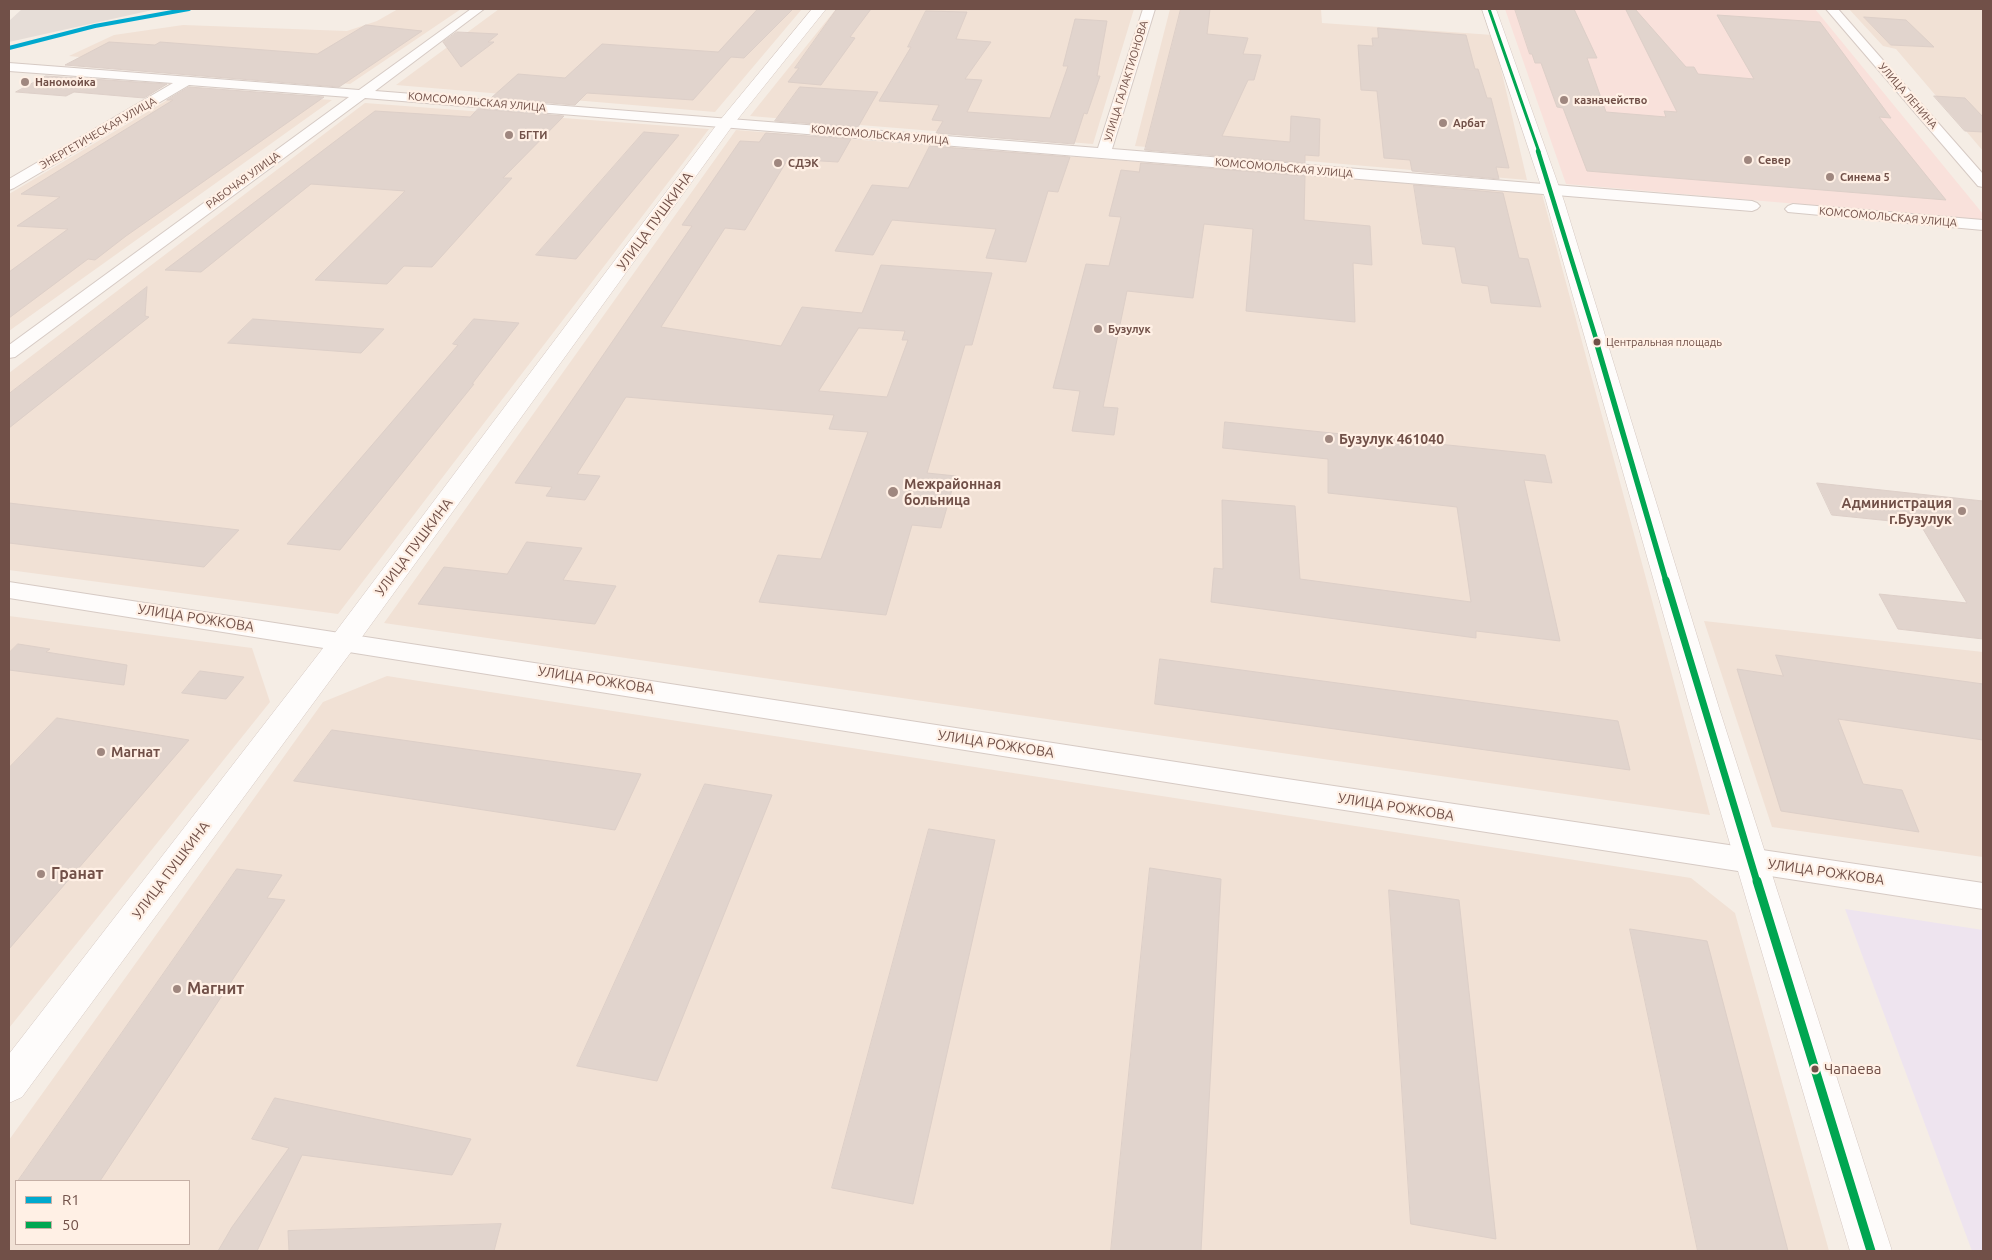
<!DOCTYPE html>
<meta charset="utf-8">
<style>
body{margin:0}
#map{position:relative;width:1992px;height:1260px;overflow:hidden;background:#f5ede5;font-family:Ubuntu,sans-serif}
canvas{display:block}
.frame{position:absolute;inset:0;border:10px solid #715048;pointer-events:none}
.legend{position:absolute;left:15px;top:1180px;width:175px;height:65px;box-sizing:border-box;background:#fff0e5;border:1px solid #c6b0a6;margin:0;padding:6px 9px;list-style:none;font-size:15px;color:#715048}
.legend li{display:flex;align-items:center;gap:10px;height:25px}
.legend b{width:25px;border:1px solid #c6b0a6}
</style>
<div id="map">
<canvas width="1992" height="1260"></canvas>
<div class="frame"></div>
<ul class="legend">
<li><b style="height:6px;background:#00a9ce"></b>R1</li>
<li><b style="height:6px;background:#00a651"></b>50</li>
</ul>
</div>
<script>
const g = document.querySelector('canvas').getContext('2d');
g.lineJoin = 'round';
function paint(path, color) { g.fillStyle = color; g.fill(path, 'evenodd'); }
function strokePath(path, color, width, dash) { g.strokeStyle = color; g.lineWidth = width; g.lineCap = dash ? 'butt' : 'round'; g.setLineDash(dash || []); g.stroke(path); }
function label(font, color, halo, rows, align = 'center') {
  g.font = font + ' Ubuntu,sans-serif'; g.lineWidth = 4.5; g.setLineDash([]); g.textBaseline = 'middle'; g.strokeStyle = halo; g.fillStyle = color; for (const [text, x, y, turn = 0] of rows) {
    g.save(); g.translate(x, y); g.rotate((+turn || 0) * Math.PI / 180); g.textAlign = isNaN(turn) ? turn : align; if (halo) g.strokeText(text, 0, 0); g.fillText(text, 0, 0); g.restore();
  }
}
paint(new Path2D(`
 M 398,9 L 461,9 L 350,84 L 69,56 L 114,35 L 183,25 L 347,31 L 377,21 Z
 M 499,9 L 802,9 L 715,112 L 396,85 Z
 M 836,9 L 1134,9 L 1093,144 L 750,116 Z
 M 1170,9 L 1321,9 L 1322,23 L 1493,35 L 1527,180 L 1135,146 Z
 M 1849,9 L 1983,9 L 1983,151 L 1896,49 L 1883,46 Z
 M 186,89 L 332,100 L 9,331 L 9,194 Z
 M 365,103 L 709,129 L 338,614 L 9,570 L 9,373 Z
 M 736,130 L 1542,194 L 1710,815 L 384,623 Z
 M 9,616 L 252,648 L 270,702 L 9,1028 Z
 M 1704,621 L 1983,652 L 1983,857 L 1772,827 Z
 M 387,676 L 1691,878 L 1735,913 L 1829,1251 L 9,1251 L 9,1140 L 323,702 ZM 16,1181 L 189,1181 L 189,1244 L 16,1244 Z`), '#f1e1d5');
paint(new Path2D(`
 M 1505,9 L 1815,9 L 1983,214 L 1983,220 L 1566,184 Z`), '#f9e1db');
paint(new Path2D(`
 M 22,9 L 157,9 L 9,42 L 9,21 Z`), '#e6ddd7');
paint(new Path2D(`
 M 1845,909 L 1983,930 L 1983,1251 L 1972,1251 Z`), '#eee4ef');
const building = new Path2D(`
 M 758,9 L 793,9 L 744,58 L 731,57 L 693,100 L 587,93 L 575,105 L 491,98 L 518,74 L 565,78 L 602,44 L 718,52 Z
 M 837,9 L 871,9 L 850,37 L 855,38 L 821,85 L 788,82 L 799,68 L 795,68 Z
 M 1181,9 L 1210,9 L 1207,34 L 1248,38 L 1243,54 L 1261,55 L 1254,80 L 1248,80 L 1222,136 L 1290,142 L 1291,116 L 1320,119 L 1319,156 L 1305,155 L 1305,163 L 1145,150 Z
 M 1515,9 L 1574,9 L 1597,58 L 1587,58 L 1606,112 L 1666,117 L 1664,111 L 1677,112 L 1626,10 L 1628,9 L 1635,9 L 1686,67 L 1694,67 L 1698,74 L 1754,79 L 1717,15 L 1820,22 L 1891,118 L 1879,117 L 1946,200 L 1587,171 L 1563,108 L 1557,107 L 1541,63 L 1535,63 L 1532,54 L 1530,54 Z
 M 926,11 L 967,12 L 956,39 L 991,42 L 965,79 L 982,80 L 967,112 L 1050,118 L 1068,66 L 1063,66 L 1075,19 L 1107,21 L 1097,76 L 1100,76 L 1087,114 L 1084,113 L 1074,144 L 936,133 L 943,121 L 932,120 L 939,105 L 879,101 L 911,47 L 908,47 Z
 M 1864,17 L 1906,20 L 1934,47 L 1891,45 Z
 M 366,25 L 422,31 L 339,87 L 65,65 L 109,42 L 155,45 L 160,42 L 317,54 Z
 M 1378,28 L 1466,35 L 1475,69 L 1478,69 L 1487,98 L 1491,98 L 1509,168 L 1496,167 L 1499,179 L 1412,171 L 1410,160 L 1384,158 L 1377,91 L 1361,90 L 1358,45 L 1373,46 L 1372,38 L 1378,38 Z
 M 457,32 L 498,34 L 488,42 L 494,42 L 461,67 L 443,42 Z
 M 46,76 L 167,84 L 144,98 L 74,92 L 66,96 L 16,92 Z
 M 189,87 L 324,97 L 126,236 L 95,260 L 88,259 L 9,318 L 9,272 L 68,229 L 17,226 L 60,197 L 21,194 L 173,100 L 167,100 Z
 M 800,87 L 878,92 L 858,127 L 775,121 Z
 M 1934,96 L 1965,98 L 1983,117 L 1983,132 L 1965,131 Z
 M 478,109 L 564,116 L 503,178 L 512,178 L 432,267 L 404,266 L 387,284 L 315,280 L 405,191 L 311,184 L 201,272 L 165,270 L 375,111 L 470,117 Z
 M 644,132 L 679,135 L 576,259 L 536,255 Z
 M 766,133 L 851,139 L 838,162 L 788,159 L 745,230 L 725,228 L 661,327 L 781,346 L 802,307 L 862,313 L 881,265 L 992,273 L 972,345 L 965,345 L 927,473 L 956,476 L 941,528 L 912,525 L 886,615 L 759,602 L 778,555 L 821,559 L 868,432 L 829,429 L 834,415 L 626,397 L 577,474 L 600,476 L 585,500 L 546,496 L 552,487 L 515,483 L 692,226 L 682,225 L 740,141 L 759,142 ZM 859,328 L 905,331 L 902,340 L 908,340 L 887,397 L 819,391 Z
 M 930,146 L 1070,157 L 1058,192 L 1048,191 L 1026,262 L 986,258 L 996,229 L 892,220 L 873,255 L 835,251 L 872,185 L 908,188 Z
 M 1141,163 L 1305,176 L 1304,220 L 1370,226 L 1372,265 L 1353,263 L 1355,322 L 1246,311 L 1253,229 L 1204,224 L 1193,298 L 1127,291 L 1103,407 L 1118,408 L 1114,435 L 1072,431 L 1080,391 L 1053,388 L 1086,264 L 1109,266 L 1121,217 L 1109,216 L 1121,170 L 1139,172 Z
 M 1414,185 L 1503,193 L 1519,258 L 1528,259 L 1541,307 L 1491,303 L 1488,286 L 1462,283 L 1455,247 L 1423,244 Z
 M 147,287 L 145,316 L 149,317 L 9,428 L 9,394 Z
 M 253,319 L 279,321 L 384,329 L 361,353 L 228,343 Z
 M 474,319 L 519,323 L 472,384 L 474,384 L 340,550 L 287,544 L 458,345 L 453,344 Z
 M 1225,422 L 1545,455 L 1552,483 L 1524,480 L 1560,641 L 1476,631 L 1476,638 L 1211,602 L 1214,568 L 1223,569 L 1222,500 L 1295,506 L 1300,579 L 1471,602 L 1457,507 L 1328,493 L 1328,459 L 1223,448 Z
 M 1817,483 L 1983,501 L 1983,639 L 1898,629 L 1879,594 L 1967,603 L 1920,524 L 1832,515 Z
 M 9,503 L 239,530 L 204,567 L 9,543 Z
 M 527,542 L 582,548 L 563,580 L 616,586 L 595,624 L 418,604 L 444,567 L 507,574 Z
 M 18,644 L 50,649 L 46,652 L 127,665 L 124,685 L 9,670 L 9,653 Z
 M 1776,655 L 1983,684 L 1983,740 L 1838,719 L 1863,784 L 1902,790 L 1919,832 L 1781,811 L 1737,669 L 1783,676 Z
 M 1160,659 L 1618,721 L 1630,770 L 1155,704 Z
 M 200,671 L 244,677 L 226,699 L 182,693 Z
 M 57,718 L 189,740 L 9,949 L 9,768 Z
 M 332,730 L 641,774 L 615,830 L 294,781 Z
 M 705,784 L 772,795 L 657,1081 L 577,1066 Z
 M 929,829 L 995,840 L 913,1204 L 832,1188 Z
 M 1150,868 L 1221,879 L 1201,1251 L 1111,1251 Z
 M 237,869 L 282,875 L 267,898 L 285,900 L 100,1181 L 18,1181 Z
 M 1389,890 L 1459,900 L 1496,1239 L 1411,1224 Z
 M 1630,929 L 1707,941 L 1788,1251 L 1698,1251 Z
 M 275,1098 L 471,1139 L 452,1175 L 302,1155 L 257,1251 L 218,1251 L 232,1227 L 289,1148 L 252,1139 Z
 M 501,1224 L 494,1251 L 289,1251 L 288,1231 Z`);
paint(building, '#e1d4cd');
strokePath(building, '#ddcfc8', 1);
const street = new Path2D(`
 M 471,9 L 484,9 L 375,91 L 1098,148 L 1143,9 L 1155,9 L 1112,149 L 1752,201 L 1757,203 L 1760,206 L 1757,209 L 1752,211 L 365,98 L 15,357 L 9,358 L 9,345 L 349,97 L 189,85 L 14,188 L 9,190 L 9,179 L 173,83 L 9,71 L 9,63 L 359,90 Z
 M 1826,9 L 1838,9 L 1983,174 L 1983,187 L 1978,186 Z
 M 1793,204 L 1983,220 L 1983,230 L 1788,212 L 1785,209 L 1788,206 Z
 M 9,582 L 1267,776 L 1983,883 L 1983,909 L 1267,798 L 9,598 Z`);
const secondary = new Path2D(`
 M 812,9 L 826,9 L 733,125 L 354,648 L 22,1097 L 9,1103 L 9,1054 L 334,634 L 721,119 Z
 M 1482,9 L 1496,9 L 1564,201 L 1719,708 L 1892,1251 L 1850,1251 L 1690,708 L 1546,201 Z`);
strokePath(street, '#d6cac4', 2);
strokePath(secondary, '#d5c8c2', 1);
paint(street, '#fefcfb');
paint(secondary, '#fefcfb');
strokePath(new Path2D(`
 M 1489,9 L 1539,152`), '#00a651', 3);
strokePath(new Path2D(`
 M 1538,151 L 1597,342`), '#00a651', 4.5);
strokePath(new Path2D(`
 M 1596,341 L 1666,581`), '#00a651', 5.5);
strokePath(new Path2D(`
 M 1666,580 L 1757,882`), '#00a651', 7);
strokePath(new Path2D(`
 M 1757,881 L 1871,1251`), '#00a651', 9);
strokePath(new Path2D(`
 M 9,48 L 95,26 L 189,9`), '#00a9ce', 4);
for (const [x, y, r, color] of [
 [25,82,5,"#9f877f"],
 [1564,100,5,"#9f877f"],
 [1443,123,5,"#9f877f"],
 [509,135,5,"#9f877f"],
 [1748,160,5,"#9f877f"],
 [778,163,5,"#9f877f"],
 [1830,177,5,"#9f877f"],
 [1098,329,5,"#9f877f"],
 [1597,342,4.5,"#715048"],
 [1329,439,5,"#9f877f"],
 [893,492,6,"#9f877f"],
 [1962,511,5,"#9f877f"],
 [101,752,5,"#9f877f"],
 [41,874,5,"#9f877f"],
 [177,989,5,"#9f877f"],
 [1815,1069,4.5,"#715048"]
]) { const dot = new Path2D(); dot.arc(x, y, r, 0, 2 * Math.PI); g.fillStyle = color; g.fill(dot); strokePath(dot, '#fff0e5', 2); }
label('11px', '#715048', '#fff0e5', [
 ["УЛИЦА ГАЛАКТИОНОВА",1126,81,-73],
 ["УЛИЦА ЛЕНИНА",1908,96,49],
 ["КОМСОМОЛЬСКАЯ УЛИЦА",477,102,5],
 ["ЭНЕРГЕТИЧЕСКАЯ УЛИЦА",98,133,-30],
 ["КОМСОМОЛЬСКАЯ УЛИЦА",880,135,5],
 ["КОМСОМОЛЬСКАЯ УЛИЦА",1284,168,5],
 ["РАБОЧАЯ УЛИЦА",243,180,-36],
 ["КОМСОМОЛЬСКАЯ УЛИЦА",1888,217,5]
]);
label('bold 11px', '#715048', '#fff0e5', [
 ["Наномойка",35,82],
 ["казначейство",1574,100],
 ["Арбат",1453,123],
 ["БГТИ",519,135],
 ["Север",1758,160],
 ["СДЭК",788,163],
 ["Синема 5",1840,177],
 ["Бузулук",1108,329]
], 'left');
label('11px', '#715048', '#fff0e5', [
 ["Центральная площадь",1606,342]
], 'left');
label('14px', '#715048', '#fff0e5', [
 ["УЛИЦА ПУШКИНА",655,221,-54],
 ["УЛИЦА ПУШКИНА",414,547,-53],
 ["УЛИЦА РОЖКОВА",196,618,9],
 ["УЛИЦА РОЖКОВА",596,680,9],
 ["УЛИЦА РОЖКОВА",996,744,9],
 ["УЛИЦА РОЖКОВА",1396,807,9],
 ["УЛИЦА ПУШКИНА",171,870,-53],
 ["УЛИЦА РОЖКОВА",1826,872,8]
]);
label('bold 14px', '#715048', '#fff0e5', [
 ["Бузулук 461040",1339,439],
 ["Межрайонная",904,484],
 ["больница",904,500],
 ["Администрация",1952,503,"right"],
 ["г.Бузулук",1952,519,"right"],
 ["Магнат",111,752]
], 'left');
label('15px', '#715048', '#fff0e5', [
 ["Чапаева",1824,1069]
], 'left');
label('bold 16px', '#715048', '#fff0e5', [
 ["Гранат",51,874],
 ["Магнит",187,989]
], 'left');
</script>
